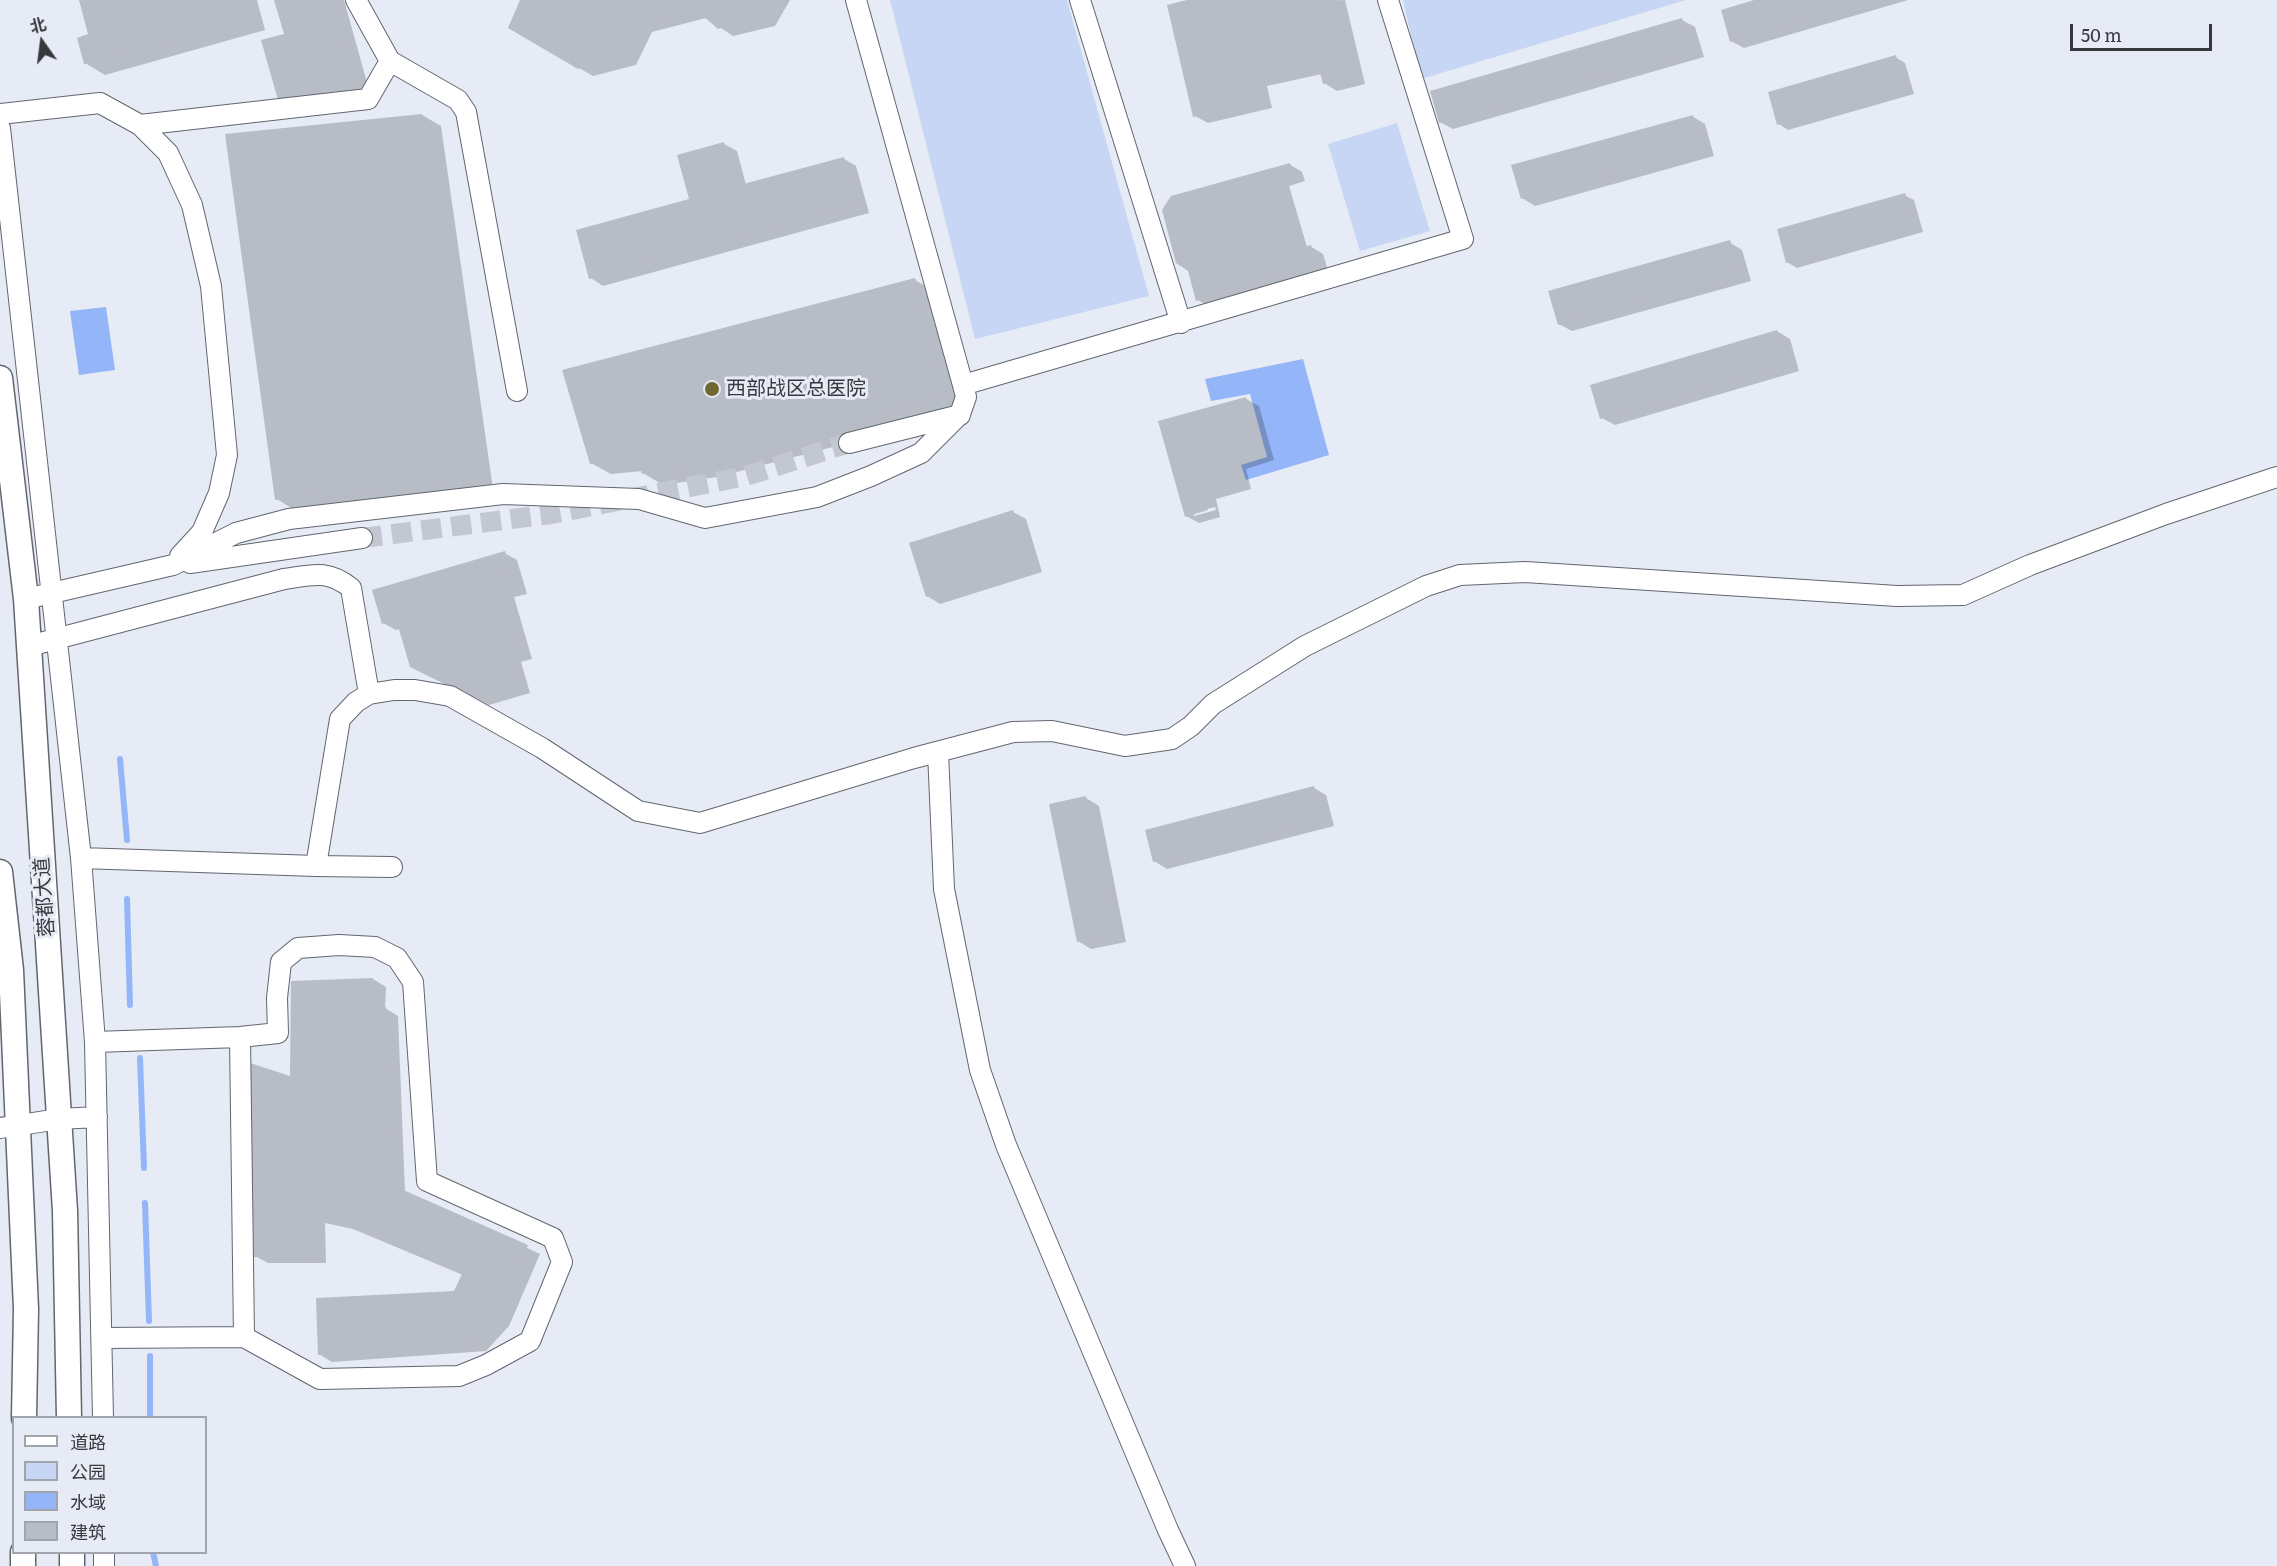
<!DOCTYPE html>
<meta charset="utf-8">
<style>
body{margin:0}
#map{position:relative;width:2277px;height:1566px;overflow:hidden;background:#e6ebf6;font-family:Literata,"Noto Sans SC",serif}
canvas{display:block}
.legend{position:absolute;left:12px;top:1416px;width:195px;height:138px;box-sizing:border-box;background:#e6ebf6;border:2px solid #a0a4ac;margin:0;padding:8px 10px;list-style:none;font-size:18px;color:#37393d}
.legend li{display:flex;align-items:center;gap:12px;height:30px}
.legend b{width:30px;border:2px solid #a0a4ac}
.north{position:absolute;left:12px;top:12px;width:60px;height:60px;-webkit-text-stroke:4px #e6ebf6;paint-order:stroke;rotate:346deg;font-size:16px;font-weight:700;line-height:24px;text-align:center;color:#37393d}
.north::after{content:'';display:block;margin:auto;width:21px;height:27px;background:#37393d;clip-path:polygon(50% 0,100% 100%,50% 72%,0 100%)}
.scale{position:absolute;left:2070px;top:24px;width:142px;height:27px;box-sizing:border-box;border:3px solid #37393d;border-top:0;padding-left:8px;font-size:18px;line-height:21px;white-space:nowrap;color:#37393d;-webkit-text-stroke:4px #e6ebf6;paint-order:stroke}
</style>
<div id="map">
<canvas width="2277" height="1566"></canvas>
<ul class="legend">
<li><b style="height:8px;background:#fff"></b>道路</li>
<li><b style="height:16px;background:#c7d6f4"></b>公园</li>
<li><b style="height:16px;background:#94b5f7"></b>水域</li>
<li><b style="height:16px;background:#b7bcc6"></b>建筑</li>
</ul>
<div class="north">北</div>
<div class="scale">50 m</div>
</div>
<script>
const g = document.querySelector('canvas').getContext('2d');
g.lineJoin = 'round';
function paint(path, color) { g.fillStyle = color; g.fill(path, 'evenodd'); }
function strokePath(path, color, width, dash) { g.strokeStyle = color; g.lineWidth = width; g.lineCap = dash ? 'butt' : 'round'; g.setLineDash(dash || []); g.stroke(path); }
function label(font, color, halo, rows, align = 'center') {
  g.font = font + ' Literata,"Noto Sans SC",serif'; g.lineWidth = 6; g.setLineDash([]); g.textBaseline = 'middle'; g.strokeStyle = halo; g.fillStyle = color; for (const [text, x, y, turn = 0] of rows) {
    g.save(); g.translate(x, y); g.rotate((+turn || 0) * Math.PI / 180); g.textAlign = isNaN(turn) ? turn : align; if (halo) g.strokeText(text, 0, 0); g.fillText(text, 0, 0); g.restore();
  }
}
paint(new Path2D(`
 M 890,0 L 1067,0 L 1149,296 L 975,339 Z
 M 1403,0 L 1686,0 L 1421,79 Z
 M 1397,123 L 1430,231 L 1360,251 L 1328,144 Z`), '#c7d6f4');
paint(new Path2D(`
 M 106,307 L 115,370 L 79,375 L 70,311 Z
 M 1303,359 L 1329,455 L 1246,480 L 1241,465 L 1267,457 L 1250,394 L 1211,401 L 1205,379 Z`), '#94b5f7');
paint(new Path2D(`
 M 81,0 L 257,0 L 265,30 L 105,75 L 85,63 L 90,35 Z
 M 276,0 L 344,0 L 371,97 L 301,117 L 281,106 L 286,35 Z
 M 521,0 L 790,0 L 775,26 L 733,36 L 706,18 L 652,32 L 636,65 L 593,76 L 510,27 Z
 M 1193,0 L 1263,0 L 1264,2 L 1345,0 L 1365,84 L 1337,91 L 1324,83 L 1322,74 L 1267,86 L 1272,108 L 1208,123 L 1195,116 Z
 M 1760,0 L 1908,0 L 1744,48 L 1731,41 Z
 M 1682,20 L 1695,27 L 1704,57 L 1453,129 L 1440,122 Z
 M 1895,57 L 1905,63 L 1914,94 L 1788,130 L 1779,124 Z
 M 422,115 L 441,126 L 493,489 L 296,511 L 277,499 Z
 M 1692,116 L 1705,124 L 1714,156 L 1535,206 L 1522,198 Z
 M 724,144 L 737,151 L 746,185 L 844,159 L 856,166 L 869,213 L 603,286 L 591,278 L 691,200 Z
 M 1289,164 L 1302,172 L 1305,181 L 1289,186 L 1307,247 L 1310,246 L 1323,254 L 1329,274 L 1211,308 L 1198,300 L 1189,270 Z
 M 1904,195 L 1914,200 L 1923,232 L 1797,268 L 1787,262 Z
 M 1729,242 L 1742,250 L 1751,281 L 1572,331 L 1559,324 Z
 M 915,280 L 934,291 L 966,403 L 879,435 L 717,477 L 663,485 L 643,473 L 642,471 L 611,474 L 591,463 Z
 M 1777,331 L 1790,339 L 1799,371 L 1615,425 L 1602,418 Z
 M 1246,399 L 1259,406 L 1274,460 L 1246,469 L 1251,489 L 1216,499 L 1220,517 L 1199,523 L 1186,516 ZM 1215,507 L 1216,510 L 1194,516 L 1194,512 Z
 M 1013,512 L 1026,519 L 1042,572 L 940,604 L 927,596 Z
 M 504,553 L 517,560 L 527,594 L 514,597 L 532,659 L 521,662 L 530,693 L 489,705 L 425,674 L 400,629 L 396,630 L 383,623 Z
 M 1314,788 L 1326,795 L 1334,826 L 1167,869 L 1154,861 Z
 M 1086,798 L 1099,806 L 1126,942 L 1091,949 L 1078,941 Z
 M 373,979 L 386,987 L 385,1008 L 398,1016 L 405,1192 L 540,1254 L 509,1326 L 486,1351 L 332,1362 L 319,1354 L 455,1293 L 463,1275 L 353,1229 L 325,1223 L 326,1263 L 268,1263 L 255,1256 L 292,1078 Z`), '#0003');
strokePath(new Path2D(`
 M 120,759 L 127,840
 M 127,899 L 130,1005
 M 140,1058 L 144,1168
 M 145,1203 L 149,1321
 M 150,1418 L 150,1356
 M 153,1552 L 156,1566`), '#94b5f7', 6);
paint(new Path2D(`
 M 79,0 L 241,0 L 247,20 L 84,64 L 77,38 L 88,34 Z
 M 274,0 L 328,0 L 352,86 L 280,107 L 261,40 L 284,34 Z
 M 520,0 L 773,0 L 762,19 L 718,29 L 696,10 L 639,25 L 623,58 L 578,69 L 508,28 Z
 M 1187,0 L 1253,0 L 1253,3 L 1264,0 L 1335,0 L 1353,77 L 1323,84 L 1318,65 L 1255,79 L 1260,101 L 1193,117 L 1167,5 Z
 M 1754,0 L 1870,0 L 1870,1 L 1730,42 L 1721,10 Z
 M 1682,18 L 1691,50 L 1439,123 L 1430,91 Z
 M 1896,55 L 1905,89 L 1777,125 L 1768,92 Z
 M 422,114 L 474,478 L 275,500 L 225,134 Z
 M 1693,115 L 1702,149 L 1521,199 L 1511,165 Z
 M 724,142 L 736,186 L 844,157 L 857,206 L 589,279 L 576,230 L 689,199 L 677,155 Z
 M 1290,163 L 1293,174 L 1277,179 L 1297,249 L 1311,245 L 1317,267 L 1196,301 L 1188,271 L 1176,263 L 1162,210 L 1171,196 Z
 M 1905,193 L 1914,227 L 1786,263 L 1777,229 Z
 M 1730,240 L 1739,274 L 1558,325 L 1548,291 Z
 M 915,278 L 947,392 L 859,425 L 697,467 L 642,474 L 637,459 L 590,464 L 562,370 Z
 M 1777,330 L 1787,364 L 1600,419 L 1590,385 Z
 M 1246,397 L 1262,453 L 1233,461 L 1239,482 L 1203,492 L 1208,510 L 1185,517 L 1158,421 Z
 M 1013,510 L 1030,565 L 926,597 L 909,543 Z
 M 505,551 L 515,587 L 502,590 L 520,652 L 509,655 L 518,686 L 475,699 L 410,667 L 396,619 L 382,624 L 372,590 Z
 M 1314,786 L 1322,819 L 1153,862 L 1145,830 Z
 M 1086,796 L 1113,935 L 1077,942 L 1049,804 Z
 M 373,978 L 373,1007 L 386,1007 L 392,1185 L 528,1245 L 496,1318 L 473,1345 L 318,1355 L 316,1298 L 454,1291 L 462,1274 L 338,1222 L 312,1217 L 314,1256 L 254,1257 L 247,1062 L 290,1076 L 291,981 Z`), '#b7bcc6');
strokePath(new Path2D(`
 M 362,538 L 551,514 L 746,476 L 849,443`), '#c3c7d1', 20, [20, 10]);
const minor = new Path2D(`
 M 856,0 L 963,385
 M 1080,0 L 1181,323
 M 390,61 L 458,100 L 466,112 L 517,391
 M 0,114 L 100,103 L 140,125 L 368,99 L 390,61 L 356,0
 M 140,125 L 168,153 L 192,205 L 211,286 L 227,455 L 219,493 L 202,532 L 180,556
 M 0,128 L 81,858 L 95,1042 L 103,1418
 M 849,443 L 960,415
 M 190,563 L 362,538
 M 26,599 L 173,565 L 236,533 L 289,519 L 503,494 L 639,499 L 705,518 L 817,497 L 871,476 L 921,453 L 960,414 L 966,397 L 963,385 L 1463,239 L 1388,0
 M 29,646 L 284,579 C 312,575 327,569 351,588 L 369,694
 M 938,752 L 944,889 L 980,1070 L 1006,1145 L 1168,1530 L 1185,1566
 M 81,858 L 316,866 L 340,719 L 356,702 L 369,694 L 394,690 L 415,690 L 450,696 L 542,748 L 638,811 L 700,823 L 914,758 L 1013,732 L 1052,731 L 1125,746 L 1172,739 L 1191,726 L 1213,704 L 1305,646 L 1426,586 L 1460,575 L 1525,572 L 1897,596 L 1963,595 L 2030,565 L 2166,514 L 2277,477
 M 316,866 L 392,867
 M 240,1037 L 244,1337
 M 95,1042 L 240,1037 L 278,1033 L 277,998 L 281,962 L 298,948 L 339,945 L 375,947 L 397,958 L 413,982 L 427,1181 L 553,1238 L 562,1262 L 530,1341 L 486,1365 L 459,1376 L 320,1379 L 244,1337 L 102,1338
 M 0,1128 L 59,1119 L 97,1117
 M 104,1552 L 104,1566`);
const major = new Path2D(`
 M 0,378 L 26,599 L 29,646 L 65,1211 L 69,1418
 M 0,872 L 11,970 L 26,1309 L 24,1418
 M 72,1552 L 72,1566
 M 23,1566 L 23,1552`);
strokePath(minor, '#61666f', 22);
strokePath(major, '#61666f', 27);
strokePath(minor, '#fff', 20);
strokePath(major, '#fff', 24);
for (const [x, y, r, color] of [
 [712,389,8,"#6f6632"]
]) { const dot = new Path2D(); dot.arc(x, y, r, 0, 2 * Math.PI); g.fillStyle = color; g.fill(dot); strokePath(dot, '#e6ebf6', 2); }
label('20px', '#37393d', '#e6ebf6', [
 ["西部战区总医院",726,389]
], 'left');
label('20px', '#37393d', '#e6ebf6', [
 ["蓉都大道",45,897,-94]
]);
</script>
